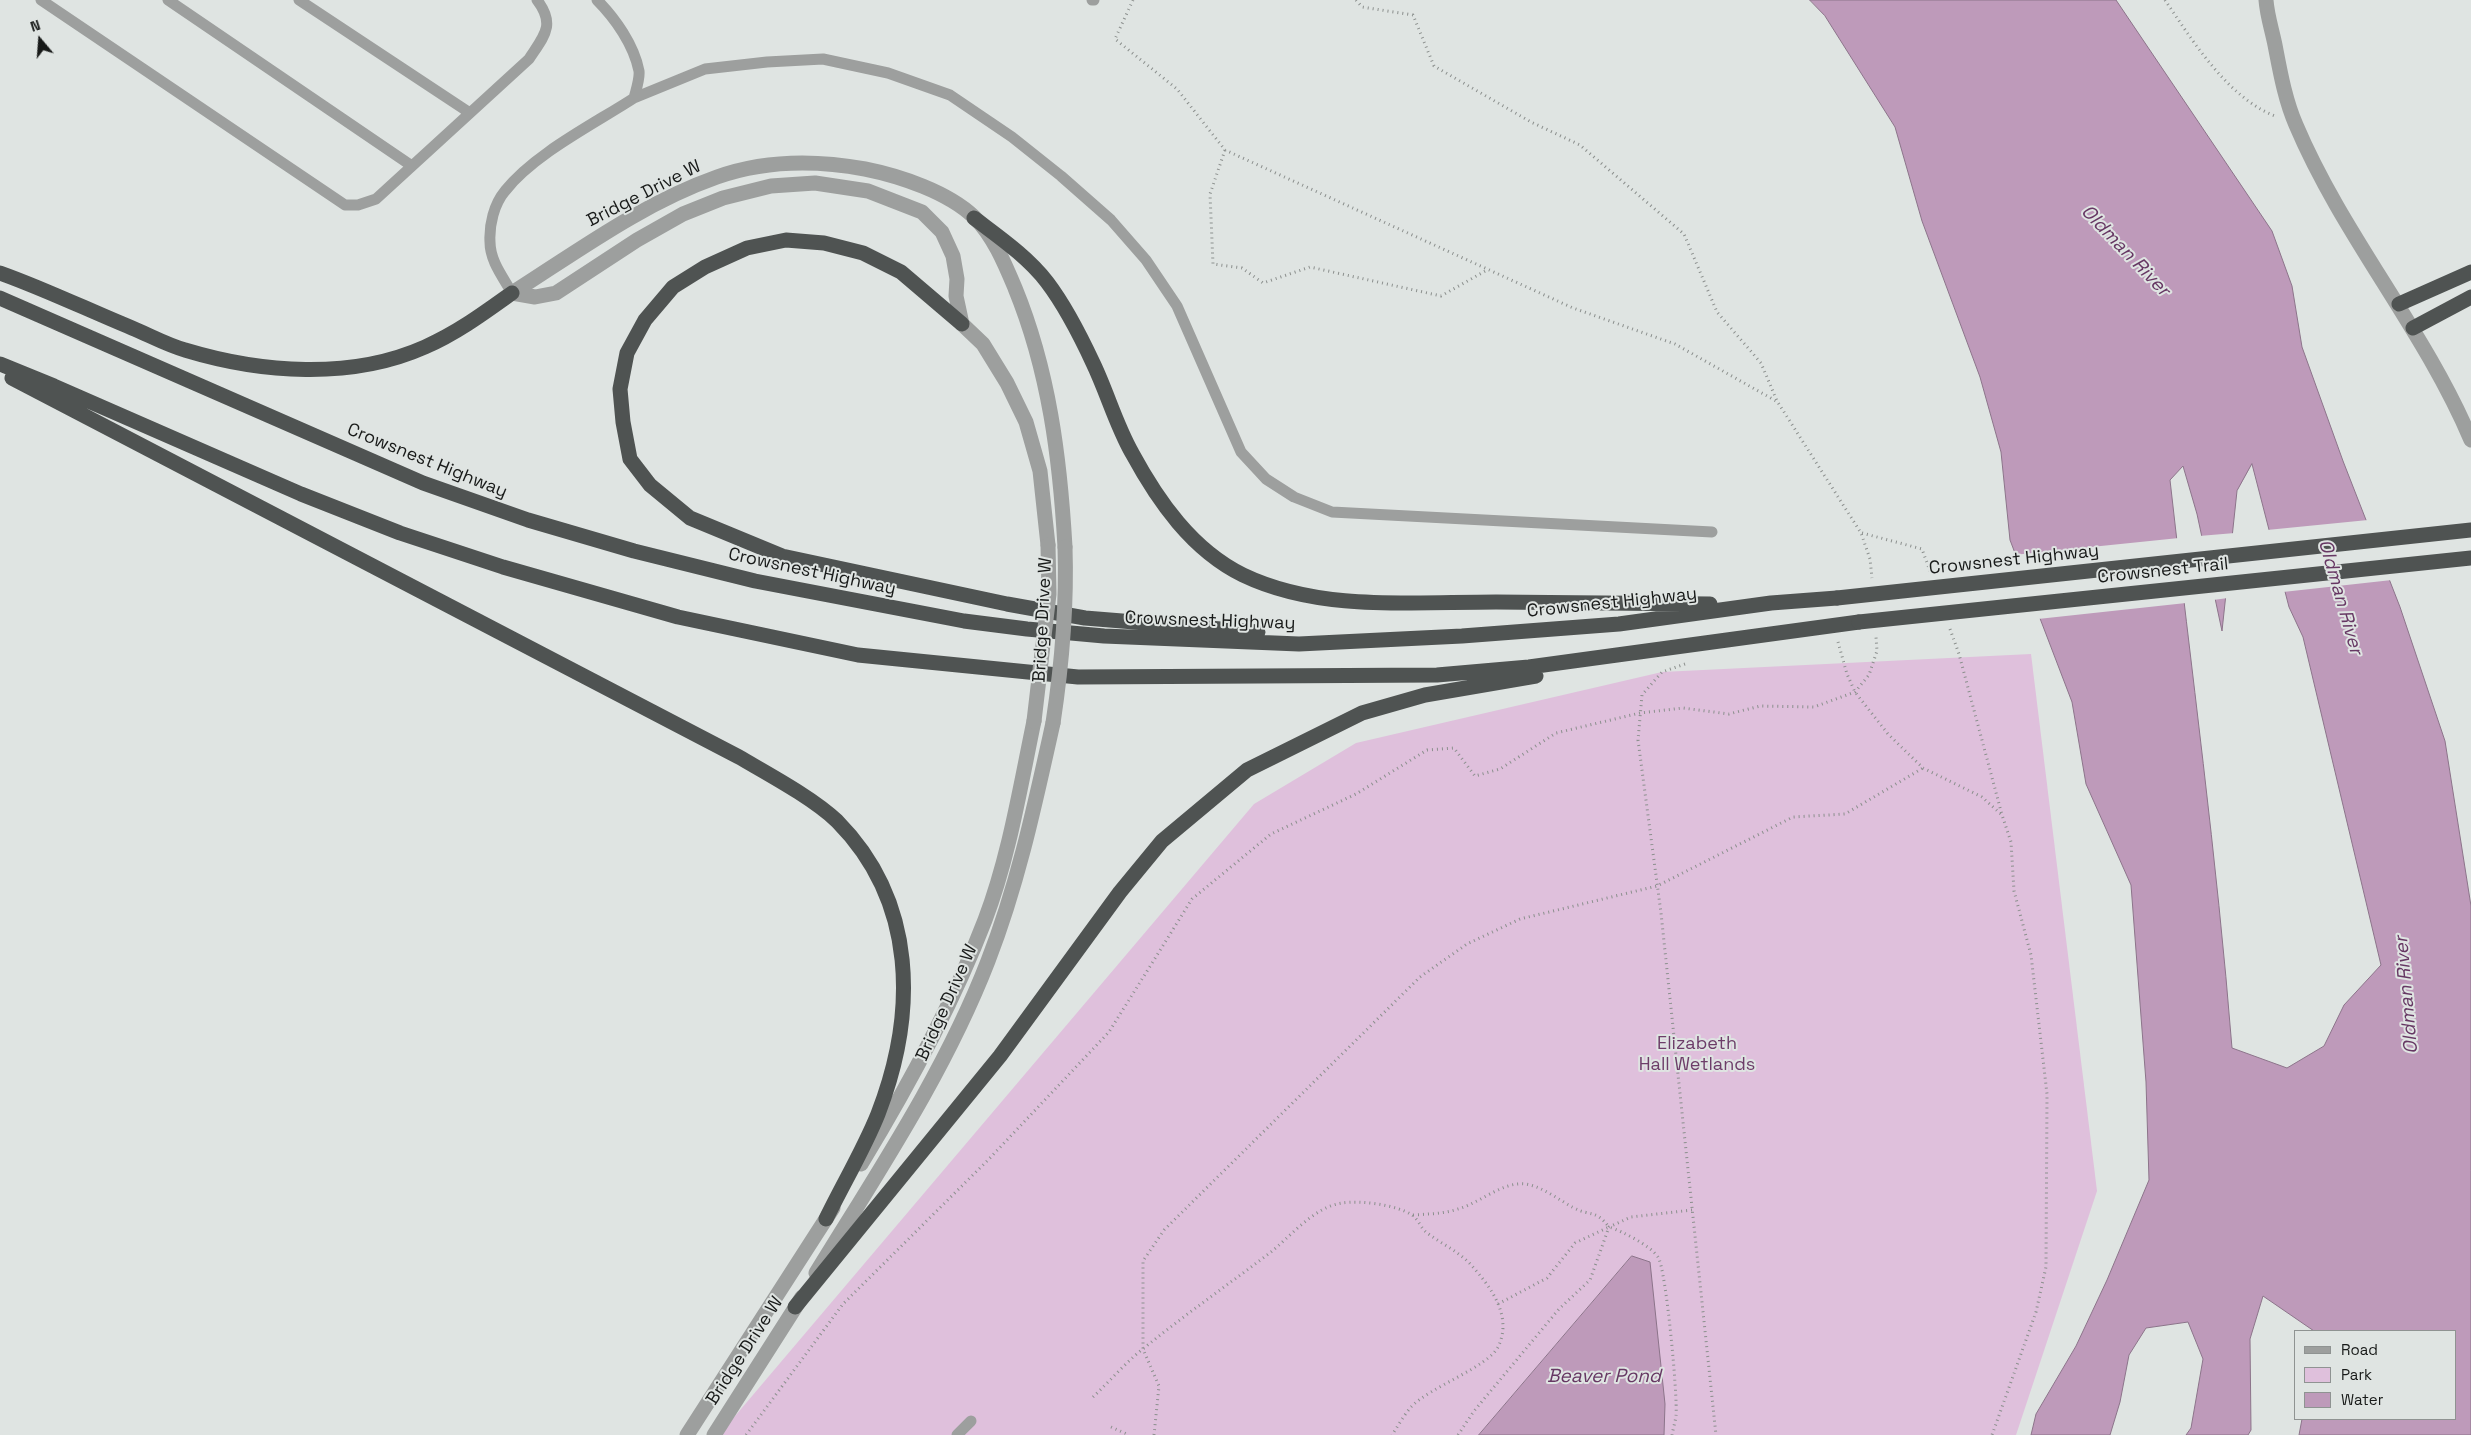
<!DOCTYPE html>
<style>
body{margin:0}
#map{position:relative;width:2471px;height:1435px;overflow:hidden;background:#dfe4e2;font-family:"Space Grotesk",sans-serif}
canvas{display:block}
.legend{position:absolute;left:2294px;top:1330px;width:162px;height:90px;box-sizing:border-box;background:#dfe4e2;border:1px solid #8f9392;margin:0;padding:6px 9px;list-style:none;font-size:15px;color:#181a19}
.legend li{display:flex;align-items:center;gap:10px;height:25px}
.legend b{width:25px;border:1px solid #8f9392}
.north{position:absolute;left:15px;top:15px;width:50px;height:50px;-webkit-text-stroke:4px #dfe4e2;paint-order:stroke;rotate:342deg;font-size:14px;font-weight:700;line-height:20px;text-align:center;color:#181a19}
.north::after{content:'';display:block;margin:auto;width:18px;height:22px;background:#181a19;clip-path:polygon(50% 0,100% 100%,50% 72%,0 100%)}
</style>
<div id="map">
<canvas width="2471" height="1435"></canvas>
<ul class="legend">
<li><b style="height:6px;background:#9d9f9e"></b>Road</li>
<li><b style="height:14px;background:#dfc0dc"></b>Park</li>
<li><b style="height:14px;background:#be9aba"></b>Water</li>
</ul>
<div class="north">N</div>
</div>
<script>
const g = document.querySelector('canvas').getContext('2d');
g.lineJoin = 'round';
function paint(path, color) { g.fillStyle = color; g.fill(path, 'evenodd'); }
function strokePath(path, color, width, dash) { g.strokeStyle = color; g.lineWidth = width; g.lineCap = dash ? 'butt' : 'round'; g.setLineDash(dash || []); g.stroke(path); }
function label(font, color, halo, rows, align = 'center') {
  g.font = font + ' "Space Grotesk",sans-serif'; g.lineWidth = 4; g.setLineDash([]); g.textBaseline = 'middle'; g.strokeStyle = halo; g.fillStyle = color; for (const [text, x, y, turn = 0] of rows) {
    g.save(); g.translate(x, y); g.rotate((+turn || 0) * Math.PI / 180); g.textAlign = isNaN(turn) ? turn : align; if (halo) g.strokeText(text, 0, 0); g.fillText(text, 0, 0); g.restore();
  }
}
paint(new Path2D(`
 M 2031,654 L 2097,1191 L 2016,1435 L 719,1435 L 1254,804 L 1356,743 L 1662,672 Z`), '#dfc0dc');
const water = new Path2D(`
 M 1810,0 L 2116,0 L 2272,231 L 2292,286 L 2302,347 L 2343,461 L 2400,607 L 2445,741 L 2471,906 L 2471,1435 L 2299,1435 L 2302,1419 L 2455,1419 L 2455,1331 L 2314,1331 L 2263,1296 L 2250,1339 L 2251,1430 L 2248,1435 L 2186,1435 L 2191,1428 L 2203,1359 L 2188,1322 L 2146,1328 L 2129,1355 L 2120,1402 L 2110,1435 L 2031,1435 L 2036,1414 L 2076,1346 L 2107,1280 L 2149,1180 L 2146,1082 L 2131,885 L 2086,784 L 2072,702 L 2010,540 L 2001,452 L 1980,377 L 1922,221 L 1895,127 L 1825,16 ZM 2252,464 L 2289,607 L 2303,637 L 2381,965 L 2344,1005 L 2324,1046 L 2287,1068 L 2232,1048 C 2217,858 2191,669 2170,480 L 2183,466 L 2197,514 L 2222,631 L 2237,491 Z
 M 1632,1256 L 1650,1262 L 1665,1404 L 1664,1435 L 1479,1435 Z`);
paint(water, '#be9aba');
strokePath(water, '#8c748a', 1);
paint(new Path2D(`
 M 2368,520 L 2392,580 L 2283,592 L 2267,530 Z
 M 2235,533 L 2228,598 L 2213,600 L 2199,536 Z
 M 2179,538 L 2186,603 L 2038,619 L 2013,555 Z`), '#dfe4e2');
strokePath(new Path2D(`
 M 1133,0 L 1115,39 L 1177,89 L 1225,150 L 1573,308 L 1675,344 L 1776,401
 M 1356,0 L 1362,7 L 1413,15 L 1434,66 L 1531,122 L 1580,145 L 1684,234 L 1717,312 L 1761,363 L 1777,401 L 1861,533 L 1870,559 L 1872,578
 M 2165,0 C 2192,40 2228,98 2275,116
 M 1225,150 L 1210,194 L 1213,264 L 1242,268 L 1263,283 L 1310,267 L 1441,296 L 1487,270
 M 1862,533 L 1922,549 L 1930,571
 M 1950,629 L 1959,654 L 2002,815
 M 1838,642 L 1847,674 L 1855,692 L 1888,734 L 1923,768 L 1982,797 L 2002,815 L 2011,842 L 2014,891 L 2031,955 L 2047,1094 L 2046,1267 L 2036,1312 L 1992,1435
 M 1685,664 L 1662,672 L 1642,695 L 1638,740 L 1661,913 L 1716,1435
 M 1413,1215 C 1428,1214 1443,1214 1458,1209 C 1480,1203 1503,1181 1526,1184 C 1543,1187 1559,1200 1574,1208 C 1592,1217 1595,1209 1609,1227
 M 1498,1304 L 1547,1278 L 1575,1243 L 1609,1227 C 1622,1231 1651,1246 1658,1257 C 1666,1268 1678,1398 1676,1416 C 1675,1423 1673,1429 1672,1435
 M 1093,1397 C 1110,1381 1126,1362 1144,1348 C 1186,1314 1229,1284 1271,1252 C 1292,1235 1314,1207 1342,1203 C 1360,1200 1397,1205 1412,1215 C 1418,1219 1421,1228 1426,1232 C 1441,1244 1459,1251 1472,1266 C 1491,1287 1513,1317 1498,1347 C 1488,1367 1430,1387 1411,1407 C 1404,1415 1398,1426 1392,1435
 M 1111,1427 L 1129,1435
 M 746,1435 L 843,1304 L 989,1159 L 1109,1032 L 1192,899 L 1271,834 L 1356,794 L 1427,750 L 1454,748 L 1475,776 L 1500,769 L 1556,733 L 1640,713 L 1683,708 L 1729,714 L 1760,706 L 1814,707 L 1855,692 L 1869,675 L 1877,651 L 1876,637
 M 1154,1435 L 1159,1386 L 1143,1349 L 1143,1261 L 1164,1230 L 1420,977 L 1467,944 L 1520,919 L 1657,886 L 1793,817 L 1845,814 L 1923,768
 M 1458,1435 L 1474,1411 L 1559,1309 L 1590,1280 L 1609,1227 L 1631,1217 L 1692,1210`), '#8b8f8d', 3, [1, 4]);
strokePath(new Path2D(`
 M 41,0 L 345,205 L 358,205 L 376,199 L 529,59 C 544,36 556,25 537,0
 M 168,0 L 412,166
 M 299,0 L 470,113
 M 1092,0 L 1094,0
 M 634,98 L 705,69 L 767,62 L 823,59 L 888,73 L 950,95 L 1012,137 L 1061,176 L 1111,220 L 1146,260 L 1177,306 L 1241,452 L 1266,479 L 1294,497 L 1332,512 L 1712,532
 M 512,293 C 503,277 490,261 490,242 C 489,225 494,204 505,191 C 534,154 594,124 634,98 C 636,90 640,79 639,71 C 634,45 615,18 597,0
 M 957,1435 L 971,1421`), '#9d9f9e', 11);
strokePath(new Path2D(`
 M 2266,0 C 2267,15 2272,30 2275,45 C 2280,71 2285,100 2296,125 C 2343,236 2424,329 2471,440`), '#9d9f9e', 15);
strokePath(new Path2D(`
 M 512,293 C 578,251 643,203 717,177 C 765,160 816,160 865,169 C 900,176 948,192 974,217 C 993,235 1005,264 1015,288 C 1049,371 1060,458 1065,547
 M 512,293 L 535,297 L 556,293 L 637,240 L 683,214 L 723,198 L 771,186 L 815,183 L 868,191 L 922,212 L 942,232 L 953,256 L 957,279 L 956,296 L 962,324 L 983,344 L 1007,383 L 1026,422 L 1040,471 L 1048,545
 M 861,1164 C 909,1085 952,1006 985,920 C 1009,857 1020,788 1034,721
 M 816,1273 C 878,1172 945,1072 988,961 C 1018,884 1035,804 1053,723
 M 687,1435 L 833,1208
 M 714,1435 L 802,1297`), '#9d9f9e', 15);
strokePath(new Path2D(`
 M 974,218 C 999,237 1028,257 1047,282 C 1066,307 1080,335 1093,363 C 1107,392 1116,425 1132,453 C 1158,501 1192,550 1243,575 C 1320,612 1413,602 1496,602 C 1567,602 1638,604 1710,604
 M 0,273 C 45,289 88,310 132,328 C 149,335 167,345 185,350 C 261,373 351,380 425,347 C 457,333 484,313 512,293
 M 0,298 L 423,483 L 528,520 L 634,551 L 755,581 L 964,621 L 1027,629 L 1104,636 L 1299,644 L 1462,636 L 1619,624 L 1771,603 L 1837,598
 M 2399,304 L 2471,272
 M 962,324 L 901,272 L 863,253 L 824,243 L 786,240 L 747,248 L 705,267 L 673,287 L 645,320 L 627,353 L 620,389 L 623,422 L 630,459 L 650,485 L 690,518 L 782,556 L 1007,604 L 1085,618 L 1258,632
 M 2413,328 L 2471,297
 M 0,364 L 54,386 L 301,494 L 400,533 L 503,567 L 678,617 L 858,655 L 1078,677 L 1437,675 L 1529,667 L 1859,622
 M 12,378 L 739,757 C 768,774 813,798 837,821 C 917,902 917,1013 878,1114 C 864,1149 843,1184 826,1219
 M 795,1307 L 1000,1056 L 1120,892 L 1162,841 L 1247,770 L 1362,713 L 1425,695 L 1536,676`), '#4f5352', 15);
strokePath(new Path2D(`
 M 1034,721 L 1049,594 L 1048,545
 M 1053,723 C 1062,664 1067,607 1065,547`), '#9d9f9e', 15);
strokePath(new Path2D(`
 M 1837,598 L 2471,530
 M 1859,622 L 2471,558`), '#4f5352', 15);
label('18px', '#181a19', '#dfe4e2', [
 ["Bridge Drive W",644,194,-27],
 ["Crowsnest Highway",427,461,22],
 ["Crowsnest Highway",2014,560,-6],
 ["Crowsnest Trail",2163,571,-6],
 ["Crowsnest Highway",812,572,12],
 ["Crowsnest Highway",1612,603,-6],
 ["Bridge Drive W",1043,620,-87],
 ["Crowsnest Highway",1210,621,2],
 ["Bridge Drive W",947,1003,-66],
 ["Bridge Drive W",745,1351,-57]
]);
label('18px', '#6d3d69', '#dfe4e2', [
 ["Elizabeth",1697,1044],
 ["Hall Wetlands",1697,1065]
]);
label('italic 19px', '#663763', '#dfe4e2', [
 ["Oldman River",2125,251,46],
 ["Oldman River",2340,597,74],
 ["Oldman River",2407,995,-95],
 ["Beaver Pond",1604,1377]
]);
</script>
